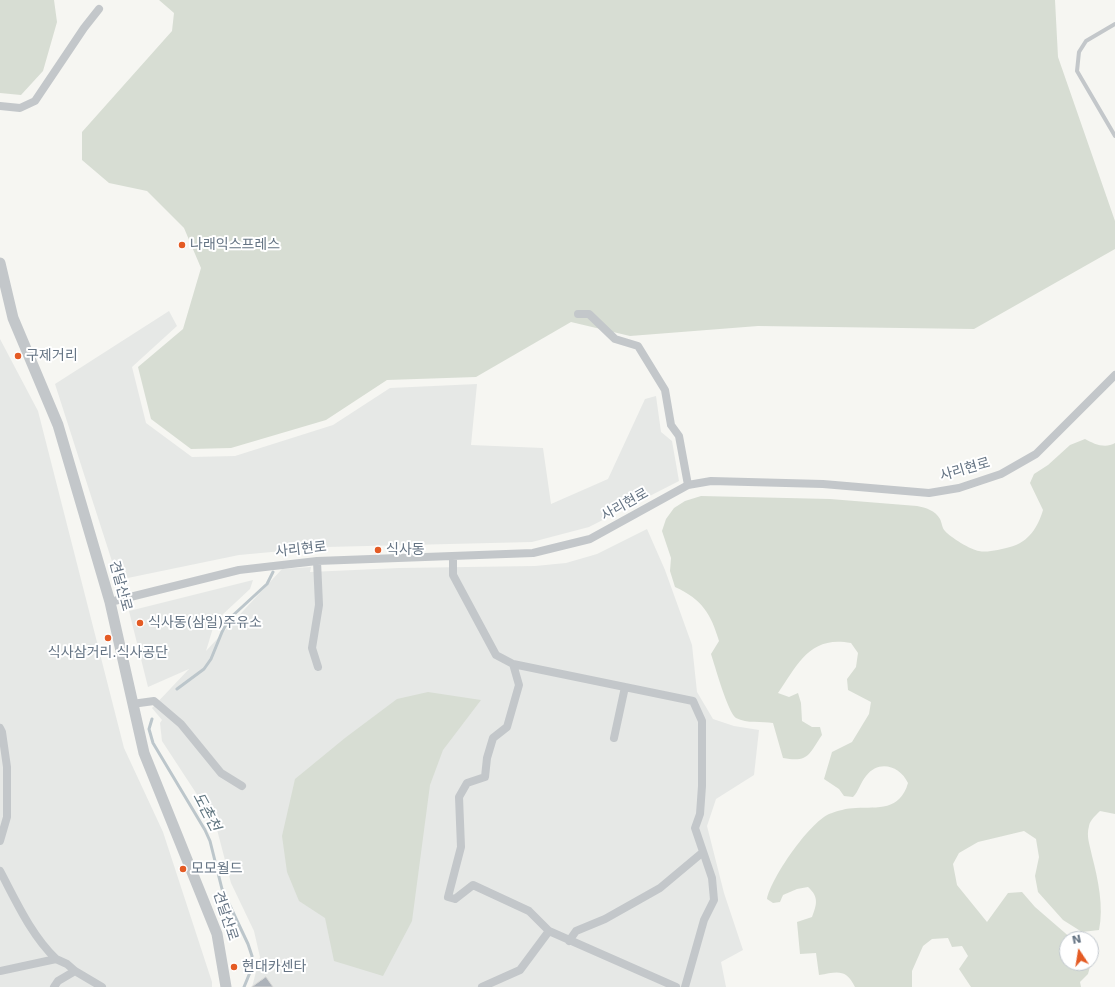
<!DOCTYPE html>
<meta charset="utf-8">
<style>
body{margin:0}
#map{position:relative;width:1115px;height:987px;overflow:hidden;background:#f6f6f2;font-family:"DejaVu Sans",sans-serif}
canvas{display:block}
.north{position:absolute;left:1059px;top:931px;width:40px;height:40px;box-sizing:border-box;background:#fff;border:1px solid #c1c7ce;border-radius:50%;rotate:348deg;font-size:11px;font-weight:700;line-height:16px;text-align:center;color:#657484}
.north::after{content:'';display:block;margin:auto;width:14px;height:18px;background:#e45b24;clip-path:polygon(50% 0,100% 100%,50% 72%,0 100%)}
</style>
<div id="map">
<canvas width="1115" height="987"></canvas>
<div class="north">N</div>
</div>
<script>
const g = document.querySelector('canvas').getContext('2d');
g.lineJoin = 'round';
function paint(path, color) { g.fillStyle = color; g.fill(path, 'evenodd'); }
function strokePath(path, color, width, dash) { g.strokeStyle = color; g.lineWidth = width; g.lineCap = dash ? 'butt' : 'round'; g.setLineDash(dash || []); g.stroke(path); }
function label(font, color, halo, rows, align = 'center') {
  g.font = font + ' "DejaVu Sans","Noto Sans KR",sans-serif'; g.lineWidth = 4; g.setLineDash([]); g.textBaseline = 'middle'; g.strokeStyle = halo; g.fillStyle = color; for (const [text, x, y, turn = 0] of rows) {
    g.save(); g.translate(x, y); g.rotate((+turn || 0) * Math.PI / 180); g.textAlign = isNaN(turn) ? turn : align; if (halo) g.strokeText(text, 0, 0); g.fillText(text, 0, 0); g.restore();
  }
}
paint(new Path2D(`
 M 169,311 L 177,326 L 132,367 L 146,423 L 192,457 L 235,456 L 333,425 L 390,388 L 477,384 L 471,445 L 543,448 L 551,504 L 608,479 L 645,399 L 656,396 L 661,432 L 672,441 L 679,481 L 589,527 L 532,542 L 326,547 L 239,555 L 118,580 L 55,384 Z
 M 0,339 L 38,411 L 124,748 L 163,832 L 212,982 L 212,987 L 0,987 Z
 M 647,529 L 665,570 L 692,645 L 697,692 L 713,719 L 734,726 L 759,730 L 754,775 L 716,799 L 707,826 L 724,893 L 743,950 L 721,962 L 726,987 L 252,987 L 260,957 L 254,931 L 231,883 L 215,822 L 162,741 L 160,723 L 162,720 L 152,708 L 189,669 L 148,687 L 129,611 L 253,580 L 250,589 L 221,616 L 213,628 L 206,651 L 282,569 L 311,567 L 310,572 L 399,568 L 535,566 L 566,563 L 597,554 Z`), '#e6e8e6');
paint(new Path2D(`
 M 0,0 L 54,0 L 57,22 L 43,71 L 21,95 L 0,93 Z
 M 159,0 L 1055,0 L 1058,57 L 1115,221 L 1115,249 L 974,329 L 758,326 L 630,336 L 571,322 L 476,377 L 387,380 L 326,420 L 231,448 L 191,449 L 151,419 L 138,367 L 183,329 L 201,268 L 184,228 L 147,191 L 109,183 L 82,160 L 82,132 L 172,31 L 174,13 Z
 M 1085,439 C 1094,444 1105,449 1115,443 L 1115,814 L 1100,811 C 1096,815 1090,820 1089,826 C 1086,837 1090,845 1092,856 C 1098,879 1104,907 1099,930 L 1082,932 L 1063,920 L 1038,892 L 1035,876 L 1039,857 L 1036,839 L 1024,831 L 978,842 L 959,853 L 953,864 L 957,885 L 987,922 L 1008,893 L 1022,892 L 1035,907 L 1072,939 L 1067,939 L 1067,963 L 1091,963 L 1088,974 L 1080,982 L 1081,987 L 971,987 L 959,969 L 968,956 L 962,946 L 952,947 L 948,938 L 932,939 L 923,946 L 912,971 L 912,987 L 855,987 C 846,968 837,972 819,975 L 816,953 L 800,954 L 797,922 L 812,917 C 817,904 819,897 808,887 L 797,889 L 783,895 L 780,902 L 773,903 L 767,899 C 771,878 809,823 829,814 C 837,811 847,808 856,808 C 878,807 900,811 908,783 C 900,766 879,759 866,776 C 860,783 859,791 853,797 L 844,796 L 839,789 L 824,779 L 832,752 L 852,742 L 869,714 L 871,702 L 848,690 L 847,679 L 856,667 L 858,653 L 851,643 C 810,635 798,664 778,693 L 789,697 L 798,693 L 801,703 L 802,721 L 812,727 L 820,727 L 822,735 C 809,754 809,763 783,758 L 773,723 C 762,721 747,724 736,718 C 728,713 715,666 711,654 L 719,641 C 711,614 702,599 675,587 L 670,571 L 671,558 L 662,531 L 666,519 L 674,508 L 685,501 L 701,496 L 830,499 L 917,506 C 926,508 935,510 940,519 C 942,523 942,528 945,531 C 950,537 971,550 979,551 C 988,553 1001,549 1010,547 C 1029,542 1038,527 1043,510 L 1030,483 L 1034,474 L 1048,465 L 1070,445 Z
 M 428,692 L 481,700 L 443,750 L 430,785 L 412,921 L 383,976 L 334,961 L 325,918 L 299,901 L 287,872 L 282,836 L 295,779 L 345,738 L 397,699 Z`), '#d7ddd3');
strokePath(new Path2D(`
 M 177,689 L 204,669 L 211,659 L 222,632 L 229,619 L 267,584 L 273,572
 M 152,719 L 149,729 L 153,743 L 205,830 L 210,841 L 222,889 L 248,944 L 252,956 L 251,970 L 244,987`), '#bcc6cb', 3);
const building = new Path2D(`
 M 266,977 L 273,987 L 252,987 Z`);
paint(building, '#acb2b9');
strokePath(building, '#d7d7d5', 1);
strokePath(new Path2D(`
 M 1115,24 L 1086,41 L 1079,52 L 1077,71 L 1115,136`), '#c3c7ca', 4);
strokePath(new Path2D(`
 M 0,106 L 20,108 L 35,101 L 84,28 L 99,9
 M 578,314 L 589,314 L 615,339 L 638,346 L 665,390 L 671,425 L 679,436 L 688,485
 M 453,557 L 453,575 L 496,655 L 513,664 L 693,701 L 702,721 L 702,786 L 700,814 L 695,828 L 712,878 L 714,900 L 704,920 L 685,987
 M 317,561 L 319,605 L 312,648 L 318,667
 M 110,602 L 239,570 L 317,561 L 533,553 L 590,539 L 688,485 L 711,481 L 823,484 L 929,493 L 959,488 L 1001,474 L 1036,454 L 1115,375
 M 513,664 L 519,685 L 507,727 L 493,738 L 487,758 L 485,777 L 467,783 L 459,797 L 461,847 L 448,897 L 455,899 L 473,885 L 529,911 L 549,931
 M 132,704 L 154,701 L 181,724 L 221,773 L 242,786
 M 0,728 L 2,732 L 7,767 L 7,817 L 0,841
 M 614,738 L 625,687
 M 0,871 C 16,901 31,935 56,959
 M 569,941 L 576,931 L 605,919 L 660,888 L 703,852
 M 0,971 L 56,959 L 67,964 L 75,971 L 102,987
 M 54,987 L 58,981 L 75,971
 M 482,987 L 520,970 L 549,931 L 676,987`), '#c3c7ca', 8);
strokePath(new Path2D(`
 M 0,263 L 13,318 L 58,425 L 110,602 L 144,753 L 217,934 L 226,987`), '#c3c7ca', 11);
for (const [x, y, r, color] of [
 [182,245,4,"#e45b24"],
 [18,356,4,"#e45b24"],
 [378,550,4,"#e45b24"],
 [140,623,4,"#e45b24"],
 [108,638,4,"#e45b24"],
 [183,869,4,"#e45b24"],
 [234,967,4,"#e45b24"]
]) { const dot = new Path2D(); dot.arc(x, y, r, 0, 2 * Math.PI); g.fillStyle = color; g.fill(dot); strokePath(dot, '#fff', 1.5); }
label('14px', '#657484', '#fff', [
 ["나래익스프레스",190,245],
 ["구제거리",26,356],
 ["식사동",386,550],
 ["식사동(삼일)주유소",148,623],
 ["식사삼거리.식사공단",108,653,"center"],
 ["모모월드",191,869],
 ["현대카센타",242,967]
], 'left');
label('14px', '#657484', '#fff', [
 ["사리현로",965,470,-16],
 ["사리현로",625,505,-29],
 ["사리현로",301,550,-6],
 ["견달산로",120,586,75],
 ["견달산로",225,916,72]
]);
label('italic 15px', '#607680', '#fff', [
 ["도촌천",206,812,62]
]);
</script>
